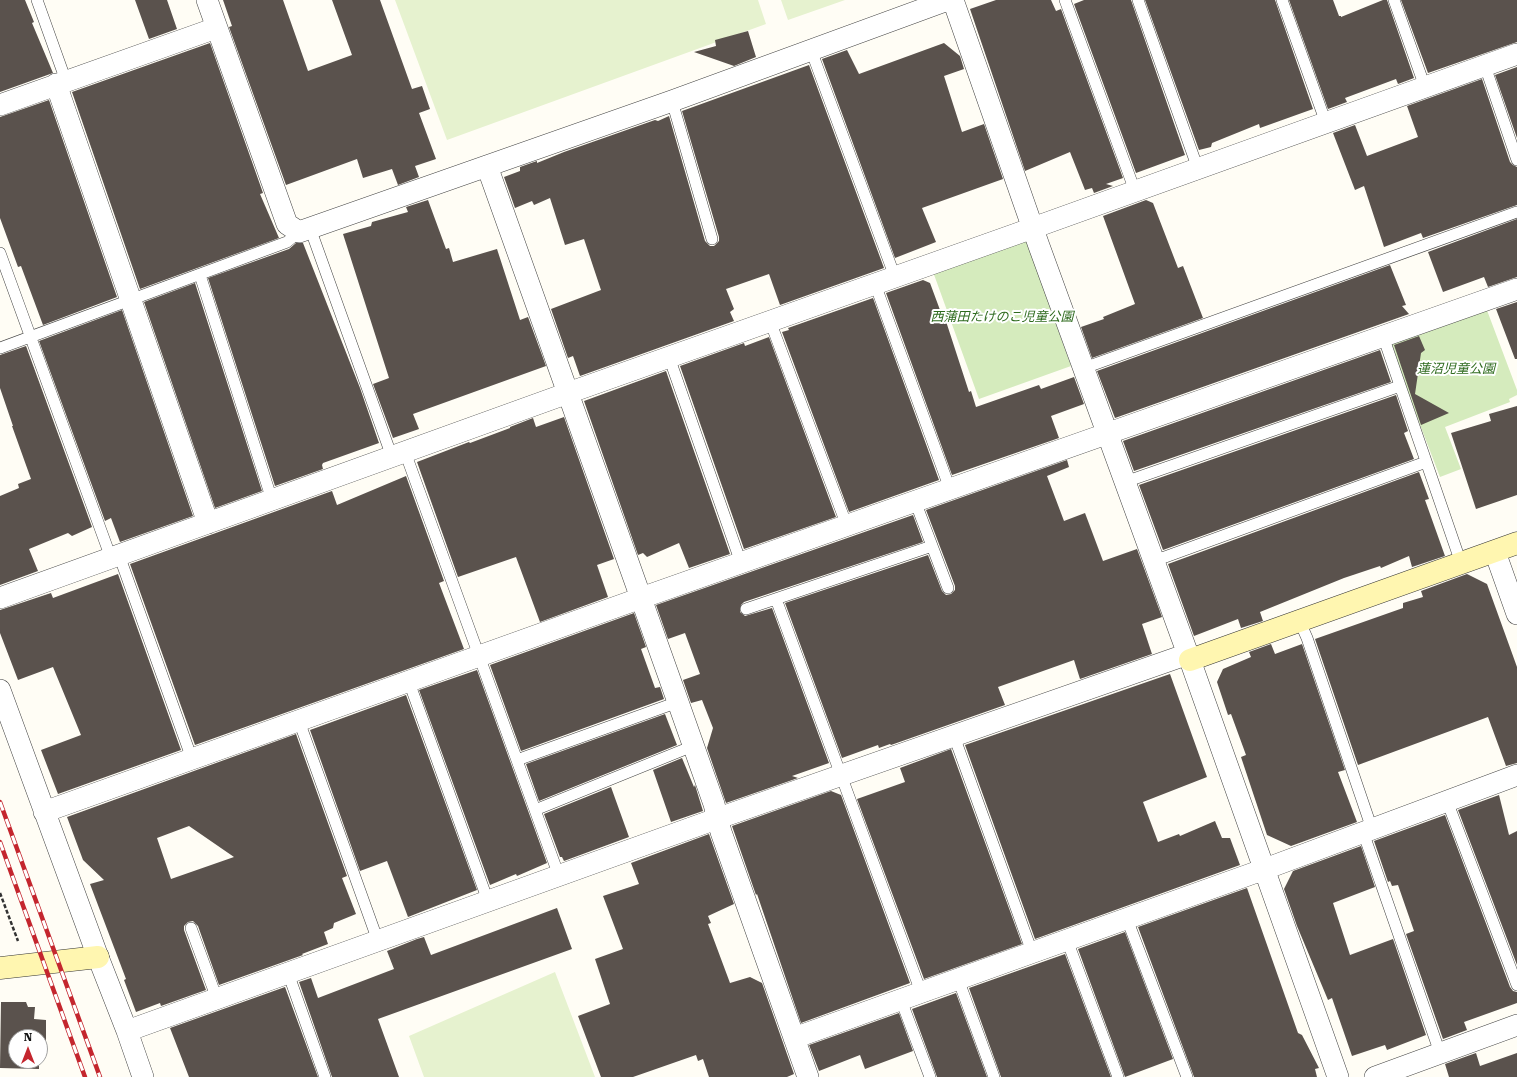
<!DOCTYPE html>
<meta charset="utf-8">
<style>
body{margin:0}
#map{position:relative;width:1517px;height:1077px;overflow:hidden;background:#fffdf5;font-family:"Roboto Serif",serif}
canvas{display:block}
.north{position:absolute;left:8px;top:1029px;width:40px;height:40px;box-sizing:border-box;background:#fff;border:1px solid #a0a0a0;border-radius:50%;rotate:0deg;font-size:11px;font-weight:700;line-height:16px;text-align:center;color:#111}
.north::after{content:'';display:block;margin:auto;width:14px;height:18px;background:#c4262e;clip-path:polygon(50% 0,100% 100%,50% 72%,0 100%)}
</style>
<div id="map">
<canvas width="1517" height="1077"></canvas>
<div class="north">N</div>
</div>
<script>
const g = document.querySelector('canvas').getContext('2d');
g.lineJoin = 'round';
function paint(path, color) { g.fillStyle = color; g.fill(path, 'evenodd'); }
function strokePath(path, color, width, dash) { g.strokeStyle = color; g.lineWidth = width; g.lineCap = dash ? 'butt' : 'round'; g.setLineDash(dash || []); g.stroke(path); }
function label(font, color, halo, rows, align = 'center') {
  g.font = font + ' "Roboto Serif","Noto Sans JP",serif'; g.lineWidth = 4; g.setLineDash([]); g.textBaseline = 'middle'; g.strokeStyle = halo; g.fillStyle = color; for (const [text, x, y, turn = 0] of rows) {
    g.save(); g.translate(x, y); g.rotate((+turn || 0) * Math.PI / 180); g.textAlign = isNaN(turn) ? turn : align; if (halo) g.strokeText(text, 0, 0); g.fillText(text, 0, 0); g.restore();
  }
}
paint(new Path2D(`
 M 1025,236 L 1071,366 L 979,399 L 932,269 Z
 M 1485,305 L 1517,390 L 1517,395 L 1509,399 L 1510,402 L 1445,427 L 1461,469 L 1440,477 L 1388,341 Z`), '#d5ebbd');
paint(new Path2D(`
 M 395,0 L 758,0 L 766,24 L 447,140 Z
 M 781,0 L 845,0 L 788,20 Z
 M 555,972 L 595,1077 L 424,1077 L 409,1036 Z`), '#e6f2cf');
paint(new Path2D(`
 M 0,0 L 25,0 L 34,22 L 32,23 L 53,73 L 0,92 Z
 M 135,0 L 167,0 L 177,29 L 149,39 Z
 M 223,0 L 283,0 L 308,71 L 352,55 L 332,0 L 380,0 L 412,89 L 422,86 L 430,109 L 419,113 L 436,159 L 415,166 L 419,177 L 398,185 L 392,169 L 363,178 L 357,159 L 286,185 L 229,27 L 232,26 Z
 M 996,0 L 1051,0 L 1056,11 L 1061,9 L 1123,178 L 1106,184 L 1113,186 L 1094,193 L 1092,188 L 1085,190 L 1070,152 L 1025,171 L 970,9 Z
 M 1084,0 L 1131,0 L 1185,155 L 1136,173 L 1074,4 Z
 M 1145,0 L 1275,0 L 1313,109 L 1260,128 L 1259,124 L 1212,143 L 1211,147 L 1199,150 Z
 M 1289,0 L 1333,0 L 1339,16 L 1341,16 L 1341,17 L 1383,0 L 1387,0 L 1414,78 L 1398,84 L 1396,79 L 1345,98 L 1347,102 L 1328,109 Z
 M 1401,0 L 1517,0 L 1517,42 L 1428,73 Z
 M 748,31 L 756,57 L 734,66 L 694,52 L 716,46 L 715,40 Z
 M 210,43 L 263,193 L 260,194 L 279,238 L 140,289 L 72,92 Z
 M 944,43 L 960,56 L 964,69 L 944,76 L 962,132 L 984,124 L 1003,179 L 922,208 L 936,242 L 895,258 L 822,59 L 847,50 L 859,74 Z
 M 809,65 L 884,268 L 780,305 L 769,274 L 726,289 L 734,309 L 730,312 L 734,321 L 580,376 L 573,356 L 568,358 L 551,309 L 601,290 L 584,239 L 565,245 L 550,198 L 534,205 L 532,201 L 515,208 L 504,177 L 520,171 L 520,167 L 534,162 L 537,161 L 537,163 L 564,152 L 655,120 L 658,121 L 669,116 L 705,241 L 710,246 L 714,246 L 719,241 L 719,237 L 682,111 Z
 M 1517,67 L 1517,138 L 1495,75 Z
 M 1482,79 L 1510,162 L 1513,165 L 1517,167 L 1517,205 L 1423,238 L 1421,233 L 1384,247 L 1364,186 L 1355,190 L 1333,133 L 1355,125 L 1367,156 L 1418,137 L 1407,106 Z
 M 49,100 L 117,297 L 43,325 L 21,266 L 18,267 L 0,218 L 0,117 Z
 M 428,200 L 446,249 L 449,248 L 453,262 L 497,249 L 520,320 L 528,317 L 546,366 L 413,414 L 419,429 L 393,438 L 373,384 L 389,378 L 343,234 L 371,226 L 372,222 L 408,212 L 406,207 Z
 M 1146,200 L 1153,203 L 1178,268 L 1183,266 L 1203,318 L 1092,358 L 1081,327 L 1104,319 L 1103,317 L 1135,304 L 1103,216 Z
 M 1517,219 L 1517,277 L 1488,287 L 1484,277 L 1443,292 L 1428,252 Z
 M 296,243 L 303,243 L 360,388 L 379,443 L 323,463 L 322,465 L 323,469 L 275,486 L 208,278 L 289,249 Z
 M 1390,265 L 1406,305 L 1402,306 L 1409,314 L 1115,418 L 1097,371 Z
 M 923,280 L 930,283 L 940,310 L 942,309 L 969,392 L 971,391 L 976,407 L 1039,385 L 1041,389 L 1074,377 L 1084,404 L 1051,416 L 1059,438 L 952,475 L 886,293 Z
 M 195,283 L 262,491 L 215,508 L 144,302 Z
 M 873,298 L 939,480 L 849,512 L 782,332 L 789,330 L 788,328 Z
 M 1517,302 L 1517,359 L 1515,359 L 1496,309 Z
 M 122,310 L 193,516 L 120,542 L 111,518 L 105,521 L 39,341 Z
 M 1419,336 L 1425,350 L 1421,353 L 1415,394 L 1449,413 L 1421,425 L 1394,345 Z
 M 769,337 L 836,517 L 744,549 L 680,366 L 744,343 L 745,346 Z
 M 26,346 L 92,527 L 72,536 L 68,533 L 29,549 L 38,571 L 0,585 L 0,496 L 19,488 L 18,484 L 31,479 L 12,426 L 13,426 L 0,388 L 0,355 Z
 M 1380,350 L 1391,382 L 1134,471 L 1123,441 Z
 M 666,371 L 730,554 L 689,568 L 679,543 L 647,557 L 643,553 L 638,555 L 584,401 Z
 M 1396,395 L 1408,431 L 1404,433 L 1414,459 L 1163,550 L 1139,485 Z
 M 1517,406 L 1517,495 L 1476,509 L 1451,433 L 1491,421 L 1489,414 Z
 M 564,417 L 614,559 L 597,565 L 608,597 L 540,622 L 516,557 L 458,577 L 417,462 L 469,442 L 470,443 L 510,428 L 510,427 L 533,418 L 536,427 Z
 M 1067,460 L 1069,467 L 1047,476 L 1064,521 L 1085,513 L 1103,561 L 1137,549 L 1162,617 L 1142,624 L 1152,654 L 1080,679 L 1074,660 L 998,687 L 1005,705 L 891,745 L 890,744 L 879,748 L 878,745 L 842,758 L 785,603 L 928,555 L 942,591 L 946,595 L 951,594 L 955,590 L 955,586 L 926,510 Z
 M 1419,472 L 1429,499 L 1425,500 L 1445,556 L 1412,567 L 1409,556 L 1381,568 L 1380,566 L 1344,578 L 1260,612 L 1263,621 L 1241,628 L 1238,619 L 1194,636 L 1168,564 Z
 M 406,476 L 444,581 L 439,583 L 464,649 L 195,745 L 130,564 L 332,491 L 337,505 Z
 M 913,515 L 923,542 L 744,602 L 741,605 L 740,612 L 745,616 L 772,608 L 829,763 L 792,776 L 798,778 L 726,803 L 707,748 L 713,728 L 702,700 L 691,703 L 683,680 L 700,674 L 685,633 L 668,639 L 656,605 Z
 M 118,574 L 181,750 L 58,794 L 41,750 L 81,735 L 53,667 L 18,680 L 0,633 L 0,610 L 51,593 L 53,598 Z
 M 1467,574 L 1487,584 L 1517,667 L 1517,763 L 1506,766 L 1488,717 L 1358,765 L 1315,639 L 1403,608 L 1403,603 L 1423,597 L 1421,591 Z
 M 634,613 L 646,647 L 641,649 L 655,688 L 660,687 L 664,699 L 521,751 L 490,665 Z
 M 1271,644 L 1275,654 L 1302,644 L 1345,770 L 1338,772 L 1357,822 L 1291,846 L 1267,835 L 1241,757 L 1246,755 L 1231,714 L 1228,715 L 1217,682 L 1223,669 L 1251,657 L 1249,652 Z
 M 477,670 L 547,863 L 517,876 L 516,874 L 490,885 L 419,690 Z
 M 1170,674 L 1207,777 L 1143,802 L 1158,842 L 1179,834 L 1180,836 L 1215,821 L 1222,838 L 1230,838 L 1240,865 L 1035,939 L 965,745 Z
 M 406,695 L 477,890 L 408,917 L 387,861 L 360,871 L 310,730 Z
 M 665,714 L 677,745 L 539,801 L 526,764 Z
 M 296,734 L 347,876 L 342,878 L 356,914 L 334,923 L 333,928 L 324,932 L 328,944 L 302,954 L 303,955 L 219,985 L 198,926 L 193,921 L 188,922 L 184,926 L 184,930 L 206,990 L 161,1006 L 160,1003 L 136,1012 L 124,980 L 126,979 L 90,884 L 104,880 L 83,860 L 67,817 ZM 189,826 L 234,857 L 171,879 L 157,838 Z
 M 951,749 L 1022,944 L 924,979 L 857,799 L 905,782 L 900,768 Z
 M 682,758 L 694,787 L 695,785 L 703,811 L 671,822 L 653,770 Z
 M 611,787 L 629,837 L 564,861 L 562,857 L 560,857 L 544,814 Z
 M 831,791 L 841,795 L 910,983 L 801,1023 L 757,894 L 756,895 L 732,826 Z
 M 1499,795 L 1509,835 L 1517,831 L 1517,965 L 1458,810 Z
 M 1445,815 L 1510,987 L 1513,991 L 1517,992 L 1517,1003 L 1464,1022 L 1467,1030 L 1443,1039 L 1406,934 L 1414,931 L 1398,885 L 1392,886 L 1390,881 L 1388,882 L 1374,841 Z
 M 709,834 L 734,904 L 708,916 L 711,923 L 708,924 L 730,983 L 750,977 L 762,983 L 794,1074 L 787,1077 L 709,1077 L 703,1059 L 698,1061 L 696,1055 L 633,1077 L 601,1077 L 578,1016 L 610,1004 L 595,959 L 623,949 L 603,896 L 639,884 L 631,863 Z
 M 1361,846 L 1375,887 L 1333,903 L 1350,955 L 1393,939 L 1426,1035 L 1387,1050 L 1385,1045 L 1352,1056 L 1332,998 L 1328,1000 L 1297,926 L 1284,889 L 1293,871 Z
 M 1247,888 L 1298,1033 L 1302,1035 L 1319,1068 L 1315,1069 L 1317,1077 L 1194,1077 L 1138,927 Z
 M 557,908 L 572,949 L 378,1019 L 399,1077 L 332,1077 L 299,982 L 311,978 L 318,998 L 394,969 L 387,951 L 417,939 L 424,937 L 431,955 Z
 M 1125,932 L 1173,1059 L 1125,1077 L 1078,949 Z
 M 1065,954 L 1111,1077 L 1001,1077 L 969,988 Z
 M 285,987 L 318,1077 L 189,1077 L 170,1028 Z
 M 956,993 L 987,1077 L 937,1077 L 912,1009 Z
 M 1,1002 L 26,1002 L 28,1007 L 35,1007 L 34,1019 L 46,1020 L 46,1055 L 40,1056 L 40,1037 L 16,1037 L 16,1061 L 39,1061 L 39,1069 L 0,1068 Z
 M 899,1013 L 913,1051 L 865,1069 L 860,1055 L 819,1071 L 809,1045 Z
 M 1476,1053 L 1480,1066 L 1517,1053 L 1517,1077 L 1449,1077 L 1445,1064 Z`), '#5a524d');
const lane = new Path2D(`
 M 37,0 L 66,81
 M 1065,0 L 1135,191
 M 1138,0 L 1198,169
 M 1282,0 L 1326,123
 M 1394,0 L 1425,87
 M 811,50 L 895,277
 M 1485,66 L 1517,160
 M 672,101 L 712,239
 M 310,228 L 392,457
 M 0,253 L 111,558
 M 200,275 L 272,500
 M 875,284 L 950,489
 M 770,321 L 847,526
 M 1383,336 L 1461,563
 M 0,348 L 287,242 L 299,232
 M 669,357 L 741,563
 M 1084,368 L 1517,212
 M 405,452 L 559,876
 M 1125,482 L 1400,386
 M 915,501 L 948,588
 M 119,555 L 192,759
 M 1154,561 L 1426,462
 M 776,599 L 921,992
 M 746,609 L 932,546
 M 1299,620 L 1307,638 L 1372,829
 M 409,682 L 488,901
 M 299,721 L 378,941
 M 954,736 L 1032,952
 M 517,760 L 678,702
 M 1447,801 L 1517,985
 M 535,810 L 693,746
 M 1363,832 L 1440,1053
 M 1127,919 L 1187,1077
 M 191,928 L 217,999
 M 1067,940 L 1118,1077
 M 288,973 L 325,1077
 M 958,979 L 994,1077
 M 901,1000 L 930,1077`);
const street = new Path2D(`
 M 207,0 L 287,224 L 299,232 L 672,101 L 948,0
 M 953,0 L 1039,246 L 1190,660 L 1338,1077
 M 56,84 L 208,523
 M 0,105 L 216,28
 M 487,166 L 678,702 L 714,804 L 721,832 L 808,1077
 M 1495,552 L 1517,614
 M 0,598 L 568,393 L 1016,234 L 1517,54
 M 0,690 L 98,957 L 127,1031 L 143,1077
 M 44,812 L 641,598 L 1517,289
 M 127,1031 L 716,819 L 1188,654
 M 794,1038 L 1265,869 L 1517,775
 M 1375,1077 L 1517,1025`);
const secondary = new Path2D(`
 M 1190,660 L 1517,543
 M 0,968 L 98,957`);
strokePath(lane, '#444', 12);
strokePath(street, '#444', 22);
strokePath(secondary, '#333', 23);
strokePath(new Path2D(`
 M 0,893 L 18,941`), '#333', 2.5, [4, 2]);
strokePath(lane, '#fff', 11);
strokePath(street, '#fff', 21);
strokePath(secondary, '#fff6b0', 22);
const rail = new Path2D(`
 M 0,802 L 100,1077
 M 0,842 L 85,1077`);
strokePath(rail, '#c4262e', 4.5);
strokePath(rail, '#fff', 3, [9]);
label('italic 13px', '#2f6b1f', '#fff', [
 ["西蒲田たけのこ児童公園",1002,317],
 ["蓮沼児童公園",1456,369]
]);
</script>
